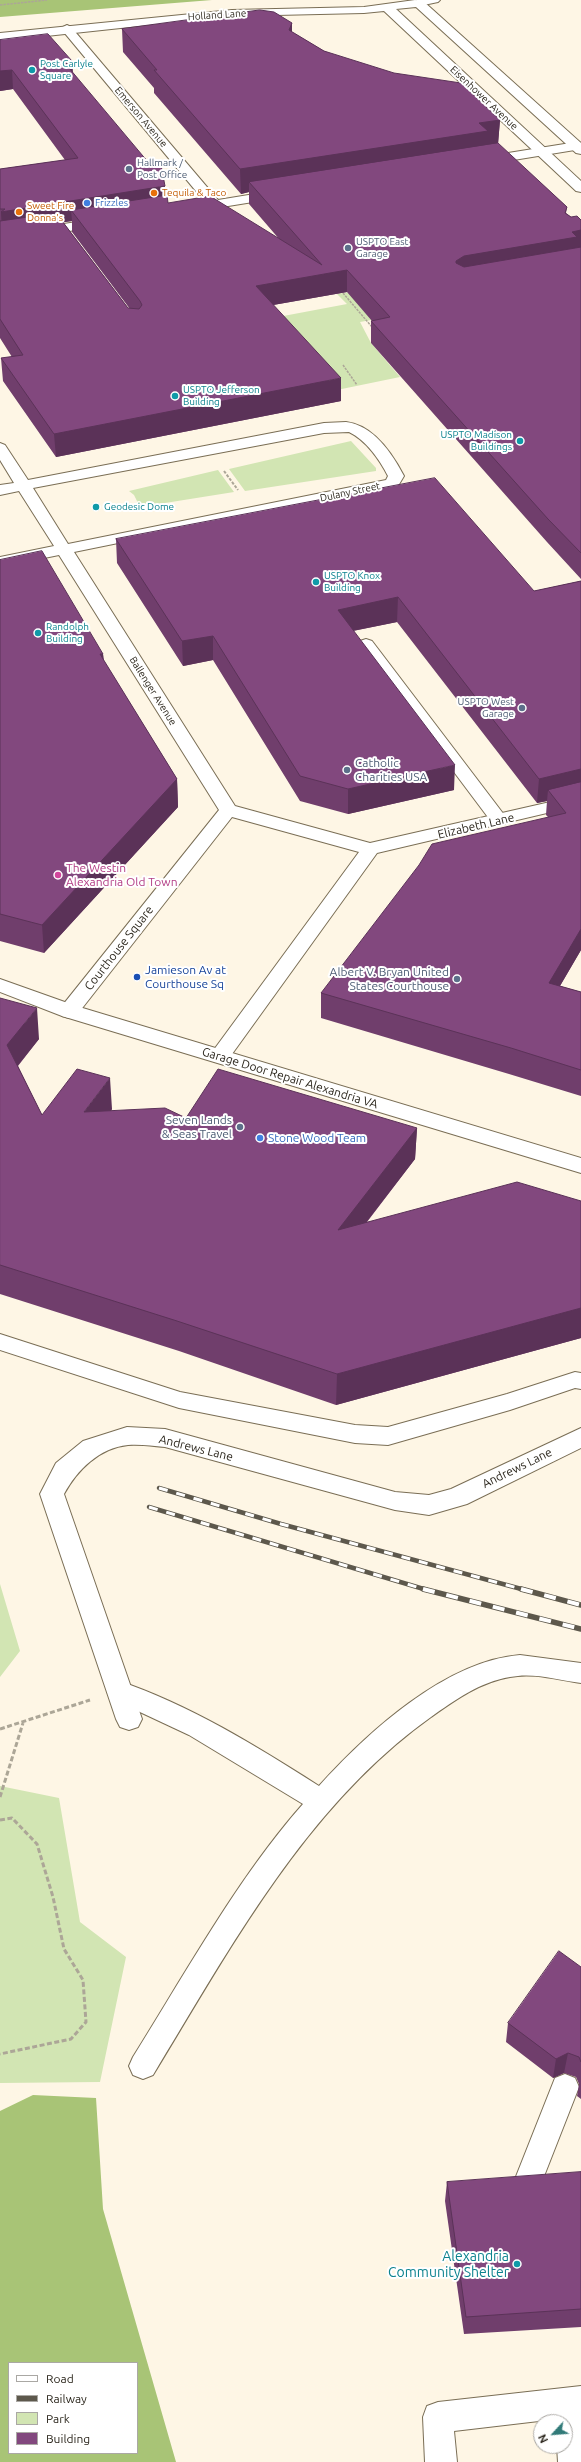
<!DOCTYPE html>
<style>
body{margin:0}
#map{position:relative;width:581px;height:2462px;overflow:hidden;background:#fef6e5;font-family:Ubuntu,sans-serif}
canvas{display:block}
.legend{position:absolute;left:8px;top:2362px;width:130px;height:92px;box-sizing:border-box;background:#fff;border:1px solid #aaa8a4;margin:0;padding:5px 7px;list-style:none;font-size:12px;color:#2b261c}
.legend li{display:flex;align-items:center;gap:8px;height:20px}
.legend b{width:20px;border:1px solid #aaa8a4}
.north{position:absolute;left:533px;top:2414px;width:40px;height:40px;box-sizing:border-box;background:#fff;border:1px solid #aaa8a4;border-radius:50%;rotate:244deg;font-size:11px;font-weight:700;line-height:16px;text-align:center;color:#2b261c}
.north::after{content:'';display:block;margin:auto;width:14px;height:18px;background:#317a78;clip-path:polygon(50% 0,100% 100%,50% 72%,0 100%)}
</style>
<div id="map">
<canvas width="581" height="2462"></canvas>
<ul class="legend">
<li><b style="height:5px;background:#fff"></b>Road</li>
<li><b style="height:5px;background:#5d584c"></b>Railway</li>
<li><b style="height:11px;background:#d2e5b3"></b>Park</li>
<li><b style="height:11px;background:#82487e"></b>Building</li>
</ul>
<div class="north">N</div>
</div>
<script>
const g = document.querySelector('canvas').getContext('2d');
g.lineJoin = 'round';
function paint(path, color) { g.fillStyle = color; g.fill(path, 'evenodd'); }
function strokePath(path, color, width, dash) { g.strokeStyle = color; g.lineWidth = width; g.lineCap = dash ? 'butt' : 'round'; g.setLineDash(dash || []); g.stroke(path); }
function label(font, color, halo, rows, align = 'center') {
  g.font = font + ' Ubuntu,sans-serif'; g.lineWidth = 4; g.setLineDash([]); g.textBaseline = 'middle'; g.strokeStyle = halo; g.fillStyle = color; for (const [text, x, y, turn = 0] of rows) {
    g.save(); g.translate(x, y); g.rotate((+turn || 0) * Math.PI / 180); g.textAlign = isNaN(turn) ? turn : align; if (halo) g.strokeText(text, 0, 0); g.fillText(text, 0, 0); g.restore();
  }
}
paint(new Path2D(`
 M 448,278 L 471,302 L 360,322 L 371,343 L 400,377 L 332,391 L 278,317 L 347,304 L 337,294 Z
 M 351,441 L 376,468 L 376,471 L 245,491 L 229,469 Z
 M 218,470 L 234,492 L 140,507 L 134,495 L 129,491 Z
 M 0,1584 L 20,1651 L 0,1677 Z
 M 0,1786 L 59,1798 L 80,1922 L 126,1957 L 100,2082 L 0,2083 Z`), '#d2e5b3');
paint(new Path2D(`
 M 0,0 L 298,0 L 212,0 L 0,17 Z
 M 33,2095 L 96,2098 L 103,2209 L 176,2462 L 0,2462 L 0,2111 ZM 9,2363 L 137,2363 L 137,2453 L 9,2453 Z`), '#a8c476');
const service = new Path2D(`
 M 366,639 L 372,641 L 505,816 L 508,820 L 505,824 L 493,824 L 358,644 L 360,641 Z
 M 0,1334 L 180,1392 L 355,1425 L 388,1427 L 507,1394 L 575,1372 L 581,1373 L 581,1389 L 575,1388 L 510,1410 L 388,1445 L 355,1443 L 179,1408 L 0,1350 Z
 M 520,1655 L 581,1663 L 581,1683 C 558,1680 533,1672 510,1677 C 480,1682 455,1700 431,1717 C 306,1806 231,1947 153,2075 L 143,2079 L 133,2075 L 129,2066 L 133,2057 C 185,1974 239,1876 303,1804 L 189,1735 L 110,1698 L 107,1691 L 110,1684 L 119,1681 C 190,1705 256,1746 319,1786 C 367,1733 445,1661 520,1655 Z
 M 565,2074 L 575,2078 L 579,2087 L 539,2189 L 529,2193 L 519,2189 L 515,2179 L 555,2078 Z
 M 581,2386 L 581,2462 L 558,2462 L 557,2446 L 565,2446 L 565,2422 L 556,2422 L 556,2419 L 454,2431 L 457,2462 L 425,2462 L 423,2417 L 427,2406 L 438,2402 Z`);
const minor = new Path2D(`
 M 417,0 L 440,0 L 438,2 L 419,6 L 413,3 Z
 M 67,25 L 71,27 L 218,200 L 279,190 L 286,194 L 284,197 L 191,212 L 186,211 L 184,208 L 186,205 L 205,202 L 63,31 L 63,27 Z
 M 577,142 L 581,143 L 581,149 L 483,165 L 477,161 L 483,157 Z
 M 102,218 L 107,219 L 109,222 L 107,225 L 0,242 L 0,234 Z
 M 346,422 C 373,425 392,453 404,476 L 398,486 L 74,552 L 235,806 L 370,843 L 581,795 L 581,805 L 377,853 L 227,1061 L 220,1063 L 213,1061 L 210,1056 L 213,1051 L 359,852 L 232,817 L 76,1016 L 69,1018 L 62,1016 L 59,1011 L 62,1006 L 219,810 L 59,555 L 0,567 L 0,557 L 54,546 L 19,491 L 0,495 L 0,485 L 14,483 L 0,460 L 0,443 L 5,445 L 28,480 L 324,423 ZM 349,432 C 366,440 380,460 388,476 L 386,480 L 68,544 L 33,488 L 324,433 Z
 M 127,1427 L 165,1429 L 395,1492 L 429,1495 L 451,1489 L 581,1428 L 581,1448 L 467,1504 L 429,1515 L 395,1510 L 165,1447 C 153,1446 140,1444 128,1445 C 99,1448 77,1470 64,1494 L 142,1719 L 138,1727 L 129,1730 L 120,1727 L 116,1719 L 40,1494 L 56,1463 L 83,1441 Z`);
const tertiary = new Path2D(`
 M 0,979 L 76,1006 L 581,1158 L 581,1173 L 62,1016 L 0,992 Z`);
const secondary = new Path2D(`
 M 415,0 L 423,1 L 581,143 L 581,154 L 576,153 L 416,7 L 396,9 L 581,181 L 581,192 L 576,191 L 384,11 L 364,13 L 232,16 L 0,41 L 0,33 L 232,10 L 364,7 Z`);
strokePath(service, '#7a6e55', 2);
strokePath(minor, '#7a6e55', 2);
strokePath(tertiary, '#7a6e55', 2);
strokePath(secondary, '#7a6e55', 2);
strokePath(new Path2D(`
 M 0,5 L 47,0
 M 343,293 L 372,327
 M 343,365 L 357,385`), '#aca697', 1.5, [2.5, 1]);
strokePath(new Path2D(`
 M 224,471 L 238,490`), '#aca697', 2, [3, 1.5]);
strokePath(new Path2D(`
 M 0,1729 L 90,1700
 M 0,1797 L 23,1723
 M 0,1820 L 12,1818 L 37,1844 L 53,1897 L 64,1949 L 83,1980 L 86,2022 L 71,2039 L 0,2054`), '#aca697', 3, [5, 2.5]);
paint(service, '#fff');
paint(minor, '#fff');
paint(tertiary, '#fff');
paint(secondary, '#fff');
const railFar1 = new Path2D(`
 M 159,1488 L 281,1524 L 525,1590
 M 149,1507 L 427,1590`);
const rail = new Path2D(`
 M 423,1589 L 581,1629
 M 521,1589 L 581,1605`);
strokePath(railFar1, '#5d584c', 4.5);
strokePath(rail, '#5d584c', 5.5);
strokePath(railFar1, '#fff', 3, [9]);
strokePath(rail, '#fff', 4, [12]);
paint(new Path2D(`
 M 292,23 L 292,32 L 324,51 L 500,120 L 498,144 L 567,207 L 566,213 L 571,217 L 581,220 L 581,579 L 547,542 L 371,343 L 371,321 L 372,321 L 347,292 L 273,305 L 341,401 L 56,457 L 3,381 L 1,358 L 12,357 L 0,338 L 0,169 L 65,160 L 13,89 L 0,91 L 0,40 L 72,61 L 73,73 L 165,195 L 168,203 L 280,240 L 249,204 L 249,192 L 241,194 L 154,93 L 154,88 L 123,52 L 122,29 ZM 72,221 L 72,232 L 130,309 L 128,308 L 63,222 Z
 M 116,539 L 534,591 L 581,581 L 581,950 L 560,986 L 581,992 L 581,1096 L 509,1074 L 321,1018 L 321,993 L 548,817 L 546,815 L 547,801 L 537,803 L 397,622 L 353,631 L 454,790 L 348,814 L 300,801 L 213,660 L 183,666 L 117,563 Z
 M 0,560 L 103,654 L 104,661 L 177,779 L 178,807 L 44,953 L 0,941 Z
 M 0,998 L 39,1039 L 18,1066 L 42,1115 L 112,1109 L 111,1111 L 186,1118 L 417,1128 L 415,1159 L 367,1222 L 581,1201 L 581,1338 L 336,1405 L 179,1351 L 0,1294 Z
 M 581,1967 L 581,2099 L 577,2096 L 579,2084 L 576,2077 L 564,2073 L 553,2078 L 506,2042 L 508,2023 Z
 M 581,2172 L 581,2327 L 464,2334 L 445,2201 L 447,2182 Z`), '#703e6c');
paint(new Path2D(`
 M 292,23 L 292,46 L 289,30 Z
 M 72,61 L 73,80 L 64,62 Z
 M 12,70 L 13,89 L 0,91 L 0,71 Z
 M 500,120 L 498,144 L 249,182 L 249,192 L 241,194 L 240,169 L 479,123 Z
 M 165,186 L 165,206 L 71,210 L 72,221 L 2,232 L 1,212 Z
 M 581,230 L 581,252 L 455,283 L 456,261 L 464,256 Z
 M 347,270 L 347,292 L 256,308 L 256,286 Z
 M 341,378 L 341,401 L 56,457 L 54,434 Z
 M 398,597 L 397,622 L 337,634 L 338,610 Z
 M 213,636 L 213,660 L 183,666 L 182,641 Z
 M 100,654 L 103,654 L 105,681 Z
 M 455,765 L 454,790 L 348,814 L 348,789 Z
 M 581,769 L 581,790 L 548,790 L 547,801 L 537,803 L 539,779 Z
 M 177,779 L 178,807 L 44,953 L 42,925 Z
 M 581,929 L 581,950 L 547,1008 L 549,983 Z
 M 37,1008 L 39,1039 L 10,1075 L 7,1045 Z
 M 110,1078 L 112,1109 L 87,1142 L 84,1112 Z
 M 417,1128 L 415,1159 L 337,1260 L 338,1230 Z
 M 581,1308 L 581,1338 L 336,1405 L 337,1374 Z
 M 568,2053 L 564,2073 L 553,2078 L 556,2059 Z`), '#5b3258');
const building = new Path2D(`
 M 260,10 L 274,12 L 292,23 L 289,30 L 324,51 L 394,73 L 461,83 L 500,120 L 479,123 L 488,131 L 240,169 L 154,70 L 157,70 L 122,29 Z
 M 48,34 L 72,61 L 64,62 L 148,162 L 161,165 L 165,186 L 1,212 L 5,209 L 0,209 L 0,169 L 78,158 L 12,70 L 0,71 L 0,40 Z
 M 498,143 L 567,207 L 565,213 L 571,217 L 577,216 L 581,220 L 581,230 L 572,232 L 577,237 L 464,256 L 456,261 L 456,263 L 464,267 L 581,247 L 581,553 L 548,519 L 371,321 L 390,317 L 347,270 L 256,286 L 341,378 L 54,434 L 1,358 L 23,355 L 0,319 L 0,221 L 56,213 L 128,308 L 139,309 L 142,305 L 140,301 L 71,210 L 167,195 L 168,203 L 210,196 L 322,265 L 249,182 Z
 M 435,478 L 534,591 L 581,581 L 581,769 L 539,779 L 398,597 L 338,610 L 455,765 L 348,789 L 300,776 L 213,636 L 182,641 L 116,539 Z
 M 42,551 L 103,654 L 100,654 L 177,779 L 42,925 L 0,914 L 0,560 Z
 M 581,782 L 581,929 L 549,983 L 581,992 L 581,1070 L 511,1048 L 321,993 L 419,865 L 432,844 L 566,813 L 548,790 Z
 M 0,998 L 37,1008 L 7,1045 L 42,1115 L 77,1069 L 110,1078 L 84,1112 L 165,1108 L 186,1118 L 218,1069 L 417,1128 L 338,1230 L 517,1182 L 581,1201 L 581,1308 L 337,1374 L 177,1321 L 0,1265 Z
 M 559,1951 L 581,1967 L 581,2062 L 579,2057 L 568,2053 L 556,2059 L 508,2023 Z
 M 581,2172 L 581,2309 L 466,2317 L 447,2182 Z`);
paint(building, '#82487e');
strokePath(building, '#5b3258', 1);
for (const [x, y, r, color] of [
 [32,70,4,"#0f9aa8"],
 [129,169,4,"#5c6f8a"],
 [154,193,4,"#e8710a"],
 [87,203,4,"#3f7fe0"],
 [19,212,4,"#e8710a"],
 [348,248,4,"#5c6f8a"],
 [175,396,4,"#0f9aa8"],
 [520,441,4,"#0f9aa8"],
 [96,507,4,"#0f9aa8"],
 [316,582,4,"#0f9aa8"],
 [38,633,4,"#0f9aa8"],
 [522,708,4,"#5c6f8a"],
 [347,770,4,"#5c6f8a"],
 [58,875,4,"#d1479c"],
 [137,977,4,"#1a4fb4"],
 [457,979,4,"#5c6f8a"],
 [240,1127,4,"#5c6f8a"],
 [260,1138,4,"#3f7fe0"],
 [517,2264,4,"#0f9aa8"]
]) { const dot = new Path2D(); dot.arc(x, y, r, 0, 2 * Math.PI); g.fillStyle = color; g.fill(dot); strokePath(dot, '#fff', 1.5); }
label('10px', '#2b261c', '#fff', [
 ["Holland Lane",217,15,-4],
 ["Eisenhower Avenue",484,98,43],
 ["Emerson Avenue",141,117,50],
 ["Dulany Street",350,492,-12],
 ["Ballenger Avenue",153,691,58]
]);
label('10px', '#0d838f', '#fff', [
 ["Post Carlyle",40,64],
 ["Square",40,76],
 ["USPTO Jefferson",183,390],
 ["Building",183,402],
 ["USPTO Madison",512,435,"right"],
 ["Buildings",512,447,"right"],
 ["Geodesic Dome",104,507],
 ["USPTO Knox",324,576],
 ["Building",324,588],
 ["Randolph",46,627],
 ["Building",46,639]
], 'left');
label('10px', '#4e5e75', '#fff', [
 ["Hallmark /",137,163],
 ["Post Office",137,175],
 ["USPTO East",356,242],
 ["Garage",356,254],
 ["USPTO West",514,702,"right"],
 ["Garage",514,714,"right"]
], 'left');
label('10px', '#c56008', '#fff', [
 ["Tequila & Taco",162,193],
 ["Sweet Fire",27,206],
 ["Donna's",27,218]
], 'left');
label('10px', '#366cbe', '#fff', [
 ["Frizzles",95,203]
], 'left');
label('12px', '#4e5e75', '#fff', [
 ["Catholic",355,763,"left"],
 ["Charities USA",355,777,"left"],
 ["Albert V. Bryan United",449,972],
 ["States Courthouse",449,986],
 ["Seven Lands",232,1120],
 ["& Seas Travel",232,1134]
], 'right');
label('12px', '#2b261c', '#fff', [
 ["Elizabeth Lane",476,826,-13],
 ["Courthouse Square",119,948,-52],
 ["Garage Door Repair Alexandria VA",290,1078,17],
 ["Andrews Lane",196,1448,14],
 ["Andrews Lane",517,1468,-26]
]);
label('12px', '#b23c85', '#fff', [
 ["The Westin",66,868],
 ["Alexandria Old Town",66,882]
], 'left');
label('12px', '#164399', '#fff', [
 ["Jamieson Av at",145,970],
 ["Courthouse Sq",145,984]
], 'left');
label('12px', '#366cbe', '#fff', [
 ["Stone Wood Team",268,1138]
], 'left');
label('14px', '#0d838f', '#fff', [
 ["Alexandria",509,2256],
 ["Community Shelter",509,2272]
], 'right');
</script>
